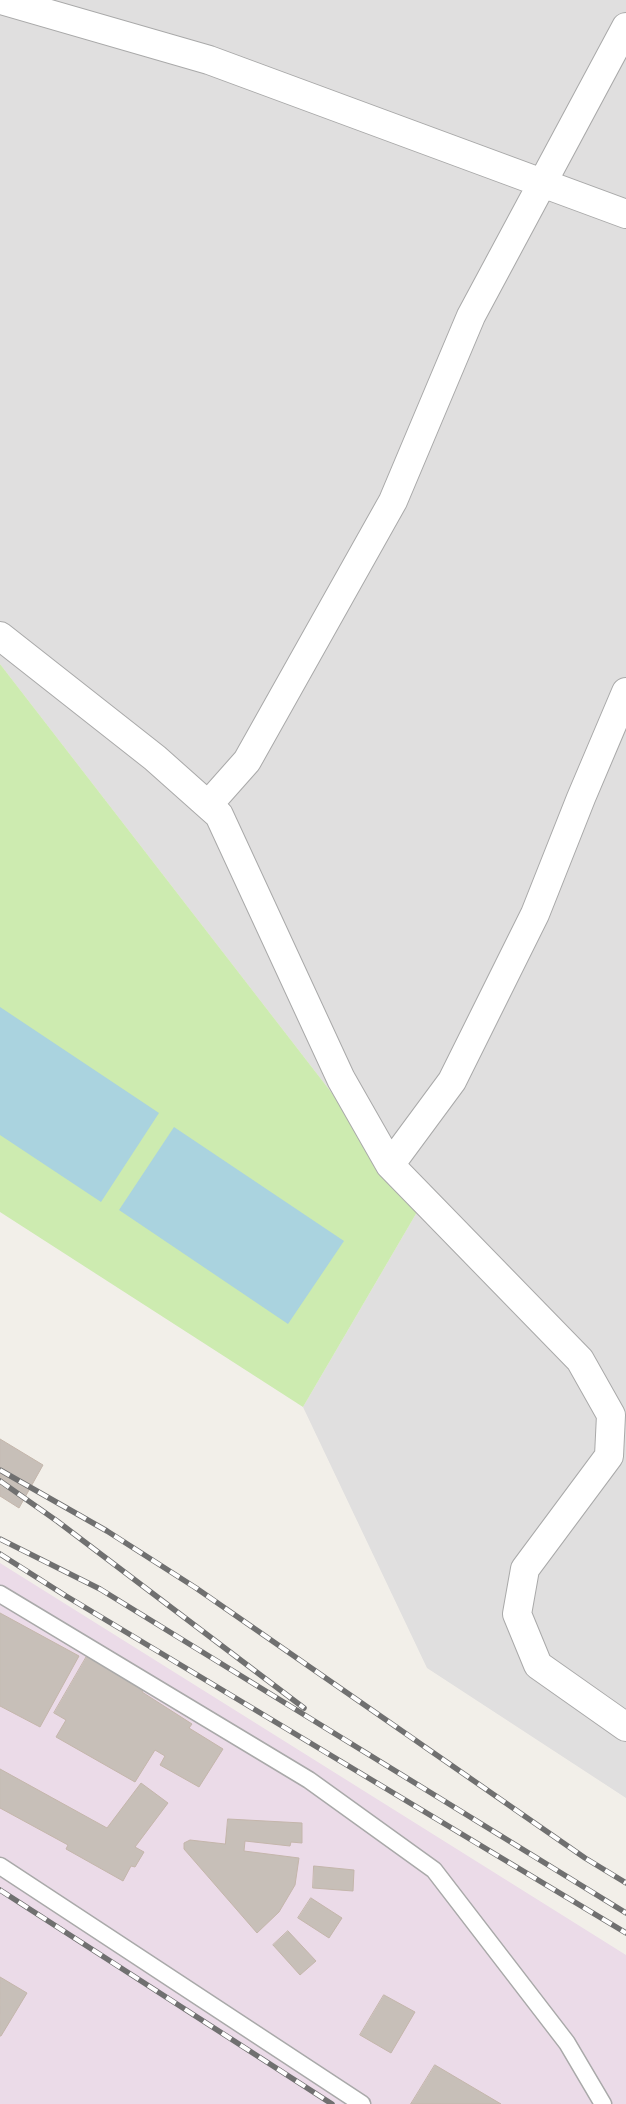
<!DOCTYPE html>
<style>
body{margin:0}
canvas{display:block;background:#f2efe9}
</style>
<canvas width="626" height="2104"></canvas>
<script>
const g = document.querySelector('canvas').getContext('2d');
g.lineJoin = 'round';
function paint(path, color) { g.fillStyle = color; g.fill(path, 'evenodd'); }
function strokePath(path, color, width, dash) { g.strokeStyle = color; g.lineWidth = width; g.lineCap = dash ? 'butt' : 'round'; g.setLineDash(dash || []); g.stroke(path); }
paint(new Path2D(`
 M 0,0 L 626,0 L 626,1798 L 427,1668 L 303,1407 L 420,1207 L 0,664 Z`), '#e0dfdf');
paint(new Path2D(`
 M 0,1563 L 626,1955 L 626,2104 L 0,2104 Z`), '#ebdbe8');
paint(new Path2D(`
 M 0,664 L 420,1207 L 303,1407 L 0,1212 Z`), '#cdebb0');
paint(new Path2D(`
 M 0,1007 L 159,1113 L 101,1202 L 0,1135 Z
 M 174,1127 L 344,1241 L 288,1324 L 119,1210 Z`), '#aad3df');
const building = new Path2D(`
 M 0,1439 L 43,1465 L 19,1508 L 0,1496 Z
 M 0,1613 L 79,1656 L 40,1727 L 0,1706 Z
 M 87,1656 L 144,1688 L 142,1692 L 192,1724 L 189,1728 L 223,1749 L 199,1787 L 160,1765 L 165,1756 L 155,1750 L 135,1782 L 56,1737 L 66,1720 L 54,1713 Z
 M 0,1769 L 107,1828 L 141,1783 L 168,1803 L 135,1847 L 144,1852 L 135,1867 L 131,1866 L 123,1881 L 66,1849 L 68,1845 L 0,1808 Z
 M 228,1819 L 302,1823 L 302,1843 L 291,1842 L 290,1846 L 245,1841 L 244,1851 L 299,1858 L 295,1885 L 279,1912 L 257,1933 L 184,1849 L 184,1843 L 190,1840 L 225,1844 Z
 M 314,1866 L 354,1870 L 353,1891 L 313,1888 Z
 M 311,1898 L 342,1918 L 329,1938 L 298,1918 Z
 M 288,1931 L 316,1961 L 300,1975 L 273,1945 Z
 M 0,1977 L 27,1993 L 1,2036 L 0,2036 Z
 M 384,1995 L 415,2012 L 391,2053 L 360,2035 Z
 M 435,2065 L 501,2104 L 411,2104 Z`);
paint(building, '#c7bfb8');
strokePath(building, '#c4b6ab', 1);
const service = new Path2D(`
 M 0,1594 L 309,1780 L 434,1870 L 567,2043 L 603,2104
 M 0,1866 L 362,2104`);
const minor = new Path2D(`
 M 1,0 L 209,60 L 626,214
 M 0,636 L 155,758 L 219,815 L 341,1079 L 390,1165 L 580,1360 L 611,1415 L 609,1456 L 525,1569 L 517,1614 L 538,1665 L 626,1727
 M 208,805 L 247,761 L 393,501 L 471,316 L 626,27
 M 390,1165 L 452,1081 L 535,914 L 581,798 L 626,692`);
strokePath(service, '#a9a9a9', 19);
strokePath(minor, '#a9a9a9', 30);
strokePath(service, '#fff', 16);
strokePath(minor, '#fff', 28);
const rail = new Path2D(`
 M 0,1470 L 107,1531 L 196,1588 L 585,1858 L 626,1883
 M 0,1481 L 57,1521 L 304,1708
 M 0,1539 L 100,1589 L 626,1913
 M 0,1554 L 66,1596 L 626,1933
 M 0,1890 L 332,2104`);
strokePath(rail, '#707070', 5.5);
strokePath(rail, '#fff', 4, [11]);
</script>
